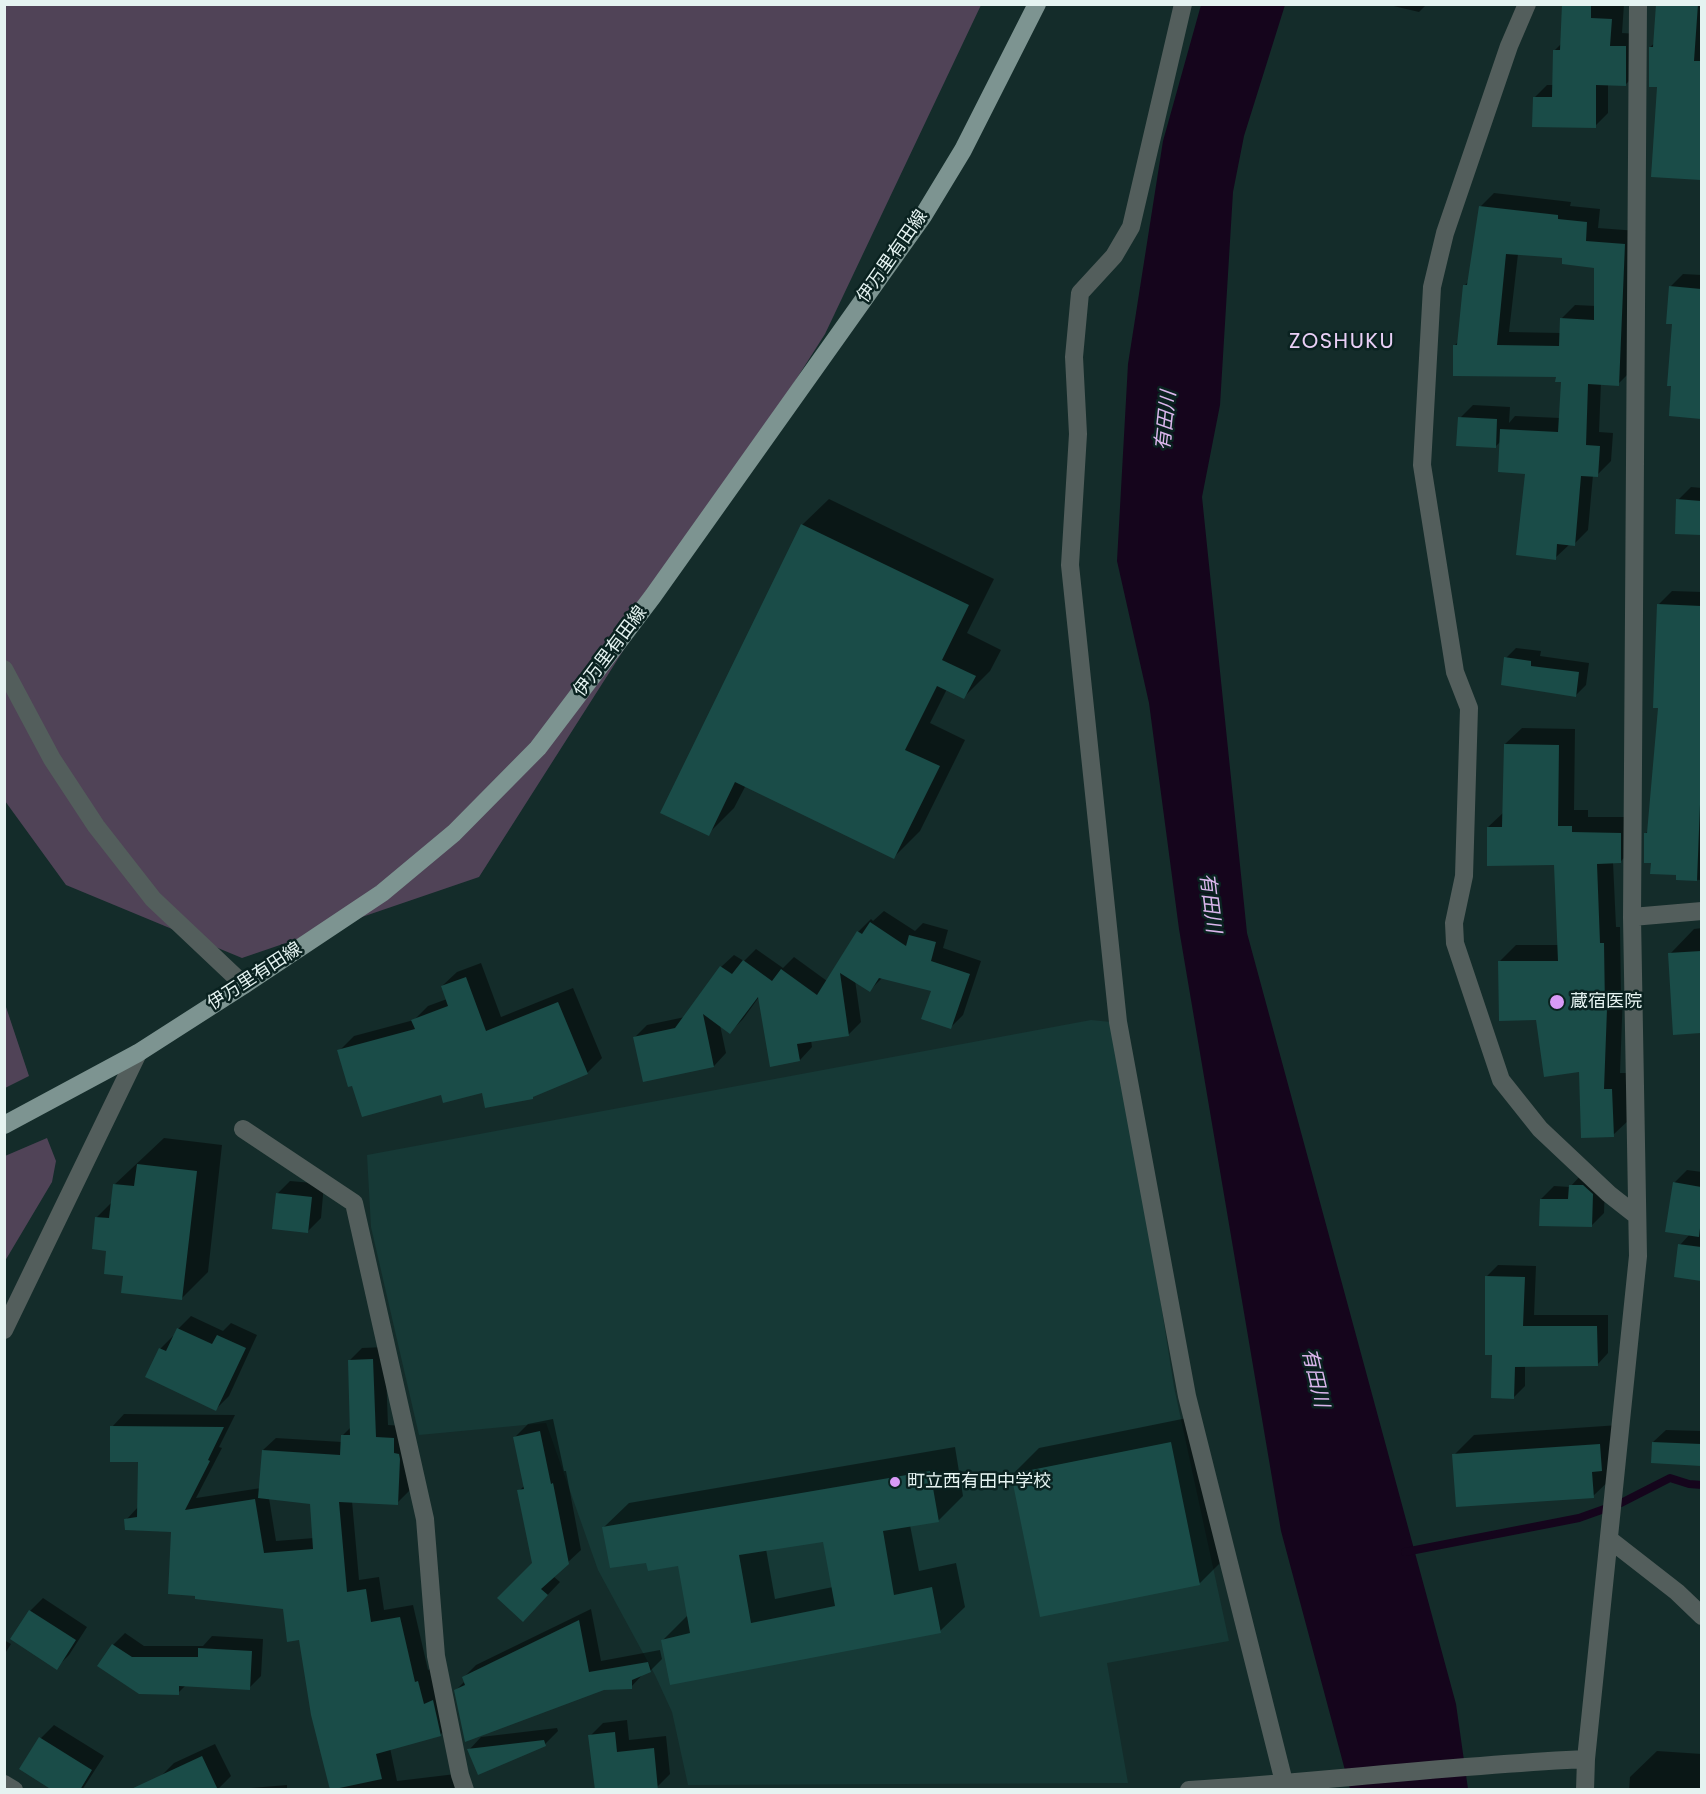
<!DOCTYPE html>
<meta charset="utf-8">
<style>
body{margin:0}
#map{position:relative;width:1706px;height:1794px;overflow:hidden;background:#142c2a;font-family:Poppins,sans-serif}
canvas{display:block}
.frame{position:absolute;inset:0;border:6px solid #e5f3f1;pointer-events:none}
</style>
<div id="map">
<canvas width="1706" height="1794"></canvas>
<div class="frame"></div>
</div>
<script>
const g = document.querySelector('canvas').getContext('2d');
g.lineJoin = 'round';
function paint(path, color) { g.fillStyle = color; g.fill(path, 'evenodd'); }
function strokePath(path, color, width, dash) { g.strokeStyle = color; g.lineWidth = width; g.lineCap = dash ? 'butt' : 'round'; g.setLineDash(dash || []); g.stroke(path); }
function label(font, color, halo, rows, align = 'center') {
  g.font = font + ' Poppins,"Noto Sans JP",sans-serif'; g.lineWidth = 5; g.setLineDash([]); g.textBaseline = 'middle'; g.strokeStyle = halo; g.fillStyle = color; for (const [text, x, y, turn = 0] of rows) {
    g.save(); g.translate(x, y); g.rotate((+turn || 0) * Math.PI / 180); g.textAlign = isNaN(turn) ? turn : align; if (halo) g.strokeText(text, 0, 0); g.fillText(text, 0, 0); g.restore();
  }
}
paint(new Path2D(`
 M 1091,1020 L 1111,1022 L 1144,1196 L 1174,1387 L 1229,1641 L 1107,1663 L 1128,1783 L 688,1785 L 672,1712 L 655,1675 L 598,1570 L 546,1423 L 419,1435 L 371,1227 L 367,1155 Z`), '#163936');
paint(new Path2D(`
 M 4,5 L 981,5 L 825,334 L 479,877 L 242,958 L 66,885 L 5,801 Z
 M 5,1004 L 29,1076 L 5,1088 L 4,1088 Z
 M 47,1138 L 56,1161 L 52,1182 L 5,1261 L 5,1156 Z`), '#504357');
paint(new Path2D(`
 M 1201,5 L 1285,5 L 1244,136 L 1233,192 L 1220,405 L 1202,497 L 1247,933 L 1456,1704 L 1468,1789 L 1350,1789 L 1281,1531 L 1179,929 L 1149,703 L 1117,561 L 1128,364 L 1163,141 Z`), '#15051c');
paint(new Path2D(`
 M 1385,4 L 1427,4 L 1419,12 Z
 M 1564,4 L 1624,4 L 1622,33 L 1639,34 L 1639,71 L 1626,84 L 1608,84 L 1608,113 L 1595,126 L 1534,98 L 1547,85 L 1554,85 L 1554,51 L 1562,43 Z
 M 1659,4 L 1702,4 L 1702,178 L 1653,175 L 1659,86 L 1650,47 L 1657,41 Z
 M 1494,193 L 1571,202 L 1570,206 L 1600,209 L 1598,228 L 1638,231 L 1632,370 L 1618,384 L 1601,383 L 1599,432 L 1613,433 L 1611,461 L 1597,475 L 1593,475 L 1588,530 L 1574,544 L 1570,544 L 1555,558 L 1527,472 L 1501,441 L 1495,447 L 1460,418 L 1473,405 L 1510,407 L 1509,423 L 1515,416 L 1560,418 L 1562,381 L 1557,376 L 1454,346 L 1459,341 L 1464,286 L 1469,281 L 1480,207 ZM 1518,254 L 1564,257 L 1596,267 L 1596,306 L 1575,305 L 1561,319 L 1561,333 L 1509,332 Z
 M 1683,274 L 1702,275 L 1702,417 L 1670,415 L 1674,323 L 1670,287 Z
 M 1691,487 L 1702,488 L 1702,534 L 1676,532 L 1678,500 Z
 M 829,499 L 994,579 L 967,633 L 1001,650 L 990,671 L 964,697 L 947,689 L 930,723 L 965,740 L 920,831 L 894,857 L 746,785 L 734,808 L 708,834 L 802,525 Z
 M 1672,591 L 1702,592 L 1702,880 L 1678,879 L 1678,874 L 1653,862 L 1645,834 L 1649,830 L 1660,707 L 1658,605 Z
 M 1516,648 L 1541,651 L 1540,656 L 1589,663 L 1586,685 L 1576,695 L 1506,658 Z
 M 1522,728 L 1575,729 L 1574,810 L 1588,810 L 1588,817 L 1637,817 L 1637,845 L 1620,862 L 1613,862 L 1616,927 L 1620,927 L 1621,993 L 1623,993 L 1620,1073 L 1628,1073 L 1630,1119 L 1613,1135 L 1581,1070 L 1537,1019 L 1499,962 L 1516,945 L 1559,945 L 1556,864 L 1488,827 L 1504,812 L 1505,744 Z
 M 884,911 L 915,931 L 923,923 L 948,930 L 943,948 L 981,961 L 963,1015 L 950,1028 L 932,990 L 882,978 L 870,990 L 855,980 L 861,1022 L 849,1034 L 811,1040 L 812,1047 L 800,1060 L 759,997 L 743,1019 L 730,1032 L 720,1025 L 726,1053 L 714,1066 L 634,1038 L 647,1025 L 685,1017 L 721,967 L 734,955 L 744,961 L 756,949 L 783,968 L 794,957 L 827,981 L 858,932 L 871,919 L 873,921 Z
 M 1702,928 L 1702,1031 L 1675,1033 L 1670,954 L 1694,929 Z
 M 481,963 L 501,1017 L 573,988 L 602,1058 L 587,1073 L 537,1093 L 532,1098 L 483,1091 L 442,1094 L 353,1084 L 339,1051 L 354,1036 L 414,1020 L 428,1006 L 447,999 L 442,986 L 457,972 Z
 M 164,1138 L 222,1145 L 208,1272 L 182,1298 L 124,1275 L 108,1250 L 97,1217 L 112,1202 L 114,1185 Z
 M 1687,1170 L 1702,1172 L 1702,1280 L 1676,1276 L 1680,1245 L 1690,1234 L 1674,1183 Z
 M 1583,1173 L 1605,1181 L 1604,1213 L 1591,1226 L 1541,1199 L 1554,1186 L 1570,1187 Z
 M 290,1181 L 324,1184 L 321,1218 L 308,1231 L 277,1194 Z
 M 1498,1265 L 1536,1266 L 1534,1315 L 1608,1315 L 1608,1353 L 1597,1365 L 1525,1365 L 1525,1386 L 1513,1398 L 1493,1353 L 1486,1277 Z
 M 191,1316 L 223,1331 L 231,1323 L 257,1335 L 229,1396 L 216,1409 L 160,1349 L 173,1336 L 175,1337 L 178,1329 Z
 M 385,1347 L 388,1425 L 406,1426 L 410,1490 L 397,1503 L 352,1501 L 359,1580 L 379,1577 L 384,1610 L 413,1605 L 428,1670 L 430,1669 L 453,1722 L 440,1735 L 390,1748 L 397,1781 L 464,1773 L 469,1790 L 330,1790 L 301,1639 L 284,1608 L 172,1530 L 126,1520 L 139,1506 L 140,1460 L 112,1427 L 124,1414 L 235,1415 L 219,1447 L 222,1448 L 196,1498 L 261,1488 L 263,1450 L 276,1438 L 342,1442 L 342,1436 L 352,1426 L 349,1361 L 362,1348 ZM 269,1498 L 312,1502 L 314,1538 L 276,1541 Z
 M 1197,1416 L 1226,1557 L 1200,1583 L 1013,1474 L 1039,1448 Z
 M 553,1419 L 564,1471 L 566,1471 L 581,1550 L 553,1576 L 560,1582 L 536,1607 L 533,1563 L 519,1491 L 525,1485 L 515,1437 L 528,1424 Z
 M 1619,1425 L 1613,1477 L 1593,1496 L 1454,1455 L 1474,1435 Z
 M 1666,1430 L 1702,1431 L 1702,1465 L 1652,1462 L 1653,1442 Z
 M 955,1447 L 963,1496 L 939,1520 L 910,1525 L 919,1571 L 956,1563 L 965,1607 L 940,1631 L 663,1640 L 688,1615 L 679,1565 L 647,1562 L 604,1527 L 629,1503 ZM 824,1540 L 833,1587 L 775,1599 L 766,1549 Z
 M 43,1598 L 87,1627 L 69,1655 L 56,1668 L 30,1611 Z
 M 591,1609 L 601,1661 L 660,1650 L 662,1659 L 650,1671 L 644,1673 L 631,1687 L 456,1690 L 465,1681 L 464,1677 L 476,1665 Z
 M 125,1633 L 144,1646 L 203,1646 L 212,1636 L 263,1639 L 261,1676 L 249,1688 L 186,1685 L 178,1693 L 99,1666 L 113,1645 Z
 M 4,1640 L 11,1644 L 4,1655 Z
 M 627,1720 L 629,1740 L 666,1736 L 670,1774 L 657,1787 L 590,1736 L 603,1723 Z
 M 54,1725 L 104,1756 L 82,1790 L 55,1790 L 21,1769 L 41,1738 Z
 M 557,1728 L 558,1731 L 545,1744 L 469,1750 L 481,1737 Z
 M 215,1744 L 231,1776 L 218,1789 L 168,1790 L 161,1776 L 174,1763 Z
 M 1657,1751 L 1702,1754 L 1702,1790 L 1629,1790 L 1630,1777 Z
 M 287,1785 L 287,1790 L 227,1790 Z`), '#0007');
strokePath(new Path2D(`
 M 1405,1552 L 1579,1518 L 1621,1503 L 1670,1478 L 1689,1484 L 1702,1485`), '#15051c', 8);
paint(new Path2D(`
 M 1562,4 L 1591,4 L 1591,18 L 1612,19 L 1610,46 L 1626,46 L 1626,86 L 1596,85 L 1596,128 L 1532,127 L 1533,97 L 1552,97 L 1553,50 L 1560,50 Z
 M 1656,4 L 1698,4 L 1694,61 L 1701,61 L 1701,180 L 1651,177 L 1657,87 L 1649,87 L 1649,47 L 1653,47 Z
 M 1479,206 L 1558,215 L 1558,219 L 1587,222 L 1586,241 L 1625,244 L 1619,386 L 1588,384 L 1586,445 L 1600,446 L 1598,477 L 1581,476 L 1575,546 L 1557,544 L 1556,560 L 1516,555 L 1525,474 L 1498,472 L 1500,429 L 1558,432 L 1561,382 L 1555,382 L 1556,377 L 1453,376 L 1453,345 L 1457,345 L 1463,285 L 1467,285 ZM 1506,254 L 1562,258 L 1562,264 L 1594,268 L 1594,320 L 1560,318 L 1559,346 L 1497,345 Z
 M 1669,286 L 1701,289 L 1701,419 L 1669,416 L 1671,386 L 1667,386 L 1672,324 L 1666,324 Z
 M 1458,417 L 1497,419 L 1496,448 L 1456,446 Z
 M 1676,499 L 1701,501 L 1701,535 L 1675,534 Z
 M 801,524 L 969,605 L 942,660 L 976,676 L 964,699 L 937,686 L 905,750 L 940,766 L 894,859 L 735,782 L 709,836 L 660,813 Z
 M 1657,604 L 1701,606 L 1701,779 L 1697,881 L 1676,880 L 1676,875 L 1650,874 L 1651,863 L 1644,863 L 1644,833 L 1647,833 L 1658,708 L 1653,708 Z
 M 1504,657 L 1531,661 L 1531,666 L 1579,672 L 1576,697 L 1501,685 Z
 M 1504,744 L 1559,745 L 1558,826 L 1572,826 L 1572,832 L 1621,833 L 1621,863 L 1597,864 L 1600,943 L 1604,943 L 1605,1009 L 1607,1009 L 1604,1089 L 1612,1089 L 1614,1137 L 1581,1138 L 1579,1072 L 1544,1077 L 1536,1020 L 1499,1021 L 1498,961 L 1558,961 L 1554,865 L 1487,866 L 1487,827 L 1502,827 Z
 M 870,922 L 906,946 L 909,935 L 936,942 L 931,961 L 970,974 L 951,1029 L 921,1019 L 931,991 L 879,978 L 870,992 L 840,973 L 849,1036 L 797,1044 L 800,1061 L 770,1067 L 758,997 L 730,1034 L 703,1014 L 714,1067 L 643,1082 L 633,1037 L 675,1028 L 720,966 L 732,974 L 743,960 L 772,981 L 781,969 L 817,995 L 857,931 L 862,934 Z
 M 1701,951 L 1701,1033 L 1673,1035 L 1668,953 Z
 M 466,977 L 486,1031 L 558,1002 L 588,1074 L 533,1097 L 533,1099 L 485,1108 L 482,1093 L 443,1103 L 441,1095 L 362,1117 L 352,1086 L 348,1087 L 337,1050 L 415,1029 L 411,1020 L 448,1006 L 441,986 Z
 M 137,1164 L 197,1171 L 182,1300 L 121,1293 L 123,1276 L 104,1274 L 106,1251 L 92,1249 L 95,1217 L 109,1218 L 113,1184 L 134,1186 Z
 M 1673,1182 L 1701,1187 L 1701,1219 L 1699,1237 L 1665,1232 Z
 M 1569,1185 L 1583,1185 L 1593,1194 L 1592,1227 L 1539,1226 L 1540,1199 L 1568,1199 Z
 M 276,1193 L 312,1197 L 308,1233 L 272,1229 Z
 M 1678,1244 L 1701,1247 L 1701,1281 L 1674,1277 Z
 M 1485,1276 L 1525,1277 L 1523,1326 L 1597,1326 L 1598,1366 L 1515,1367 L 1514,1399 L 1491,1398 L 1492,1355 L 1485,1355 Z
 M 177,1328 L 212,1344 L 217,1335 L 246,1348 L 216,1411 L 145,1377 L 159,1348 L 166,1351 Z
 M 373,1359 L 376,1437 L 394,1438 L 394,1453 L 399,1454 L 400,1459 L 398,1505 L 339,1502 L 347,1592 L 366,1589 L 371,1622 L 400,1617 L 415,1682 L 418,1681 L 424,1704 L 433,1700 L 441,1736 L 376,1754 L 382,1779 L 330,1790 L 311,1715 L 299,1640 L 287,1642 L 283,1609 L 195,1599 L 195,1596 L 168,1594 L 171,1532 L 125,1530 L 124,1519 L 137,1517 L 138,1462 L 110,1462 L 110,1426 L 224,1427 L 208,1460 L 210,1461 L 185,1510 L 255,1499 L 264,1553 L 313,1549 L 310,1504 L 258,1498 L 262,1450 L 340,1455 L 341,1435 L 350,1435 L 348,1360 Z
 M 540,1431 L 551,1484 L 553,1483 L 569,1564 L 541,1589 L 548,1595 L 523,1622 L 497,1598 L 532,1563 L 517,1490 L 524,1489 L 513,1437 Z
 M 1171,1442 L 1200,1585 L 1040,1617 L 1011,1474 Z
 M 1652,1442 L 1701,1444 L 1701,1466 L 1651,1463 Z
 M 1600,1444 L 1602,1471 L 1592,1472 L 1594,1498 L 1456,1507 L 1452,1454 Z
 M 930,1471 L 939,1522 L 883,1531 L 894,1595 L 932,1587 L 941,1633 L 670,1685 L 661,1640 L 690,1633 L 678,1566 L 648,1571 L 646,1563 L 610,1568 L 602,1527 ZM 823,1542 L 835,1606 L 751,1623 L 739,1555 Z
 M 29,1610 L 76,1640 L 57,1670 L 10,1639 Z
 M 579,1620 L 589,1672 L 648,1662 L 651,1672 L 632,1680 L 632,1689 L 604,1690 L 465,1742 L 454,1690 L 465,1685 L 462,1677 Z
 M 112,1644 L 132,1657 L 198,1657 L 198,1648 L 252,1651 L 250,1690 L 179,1686 L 179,1695 L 139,1694 L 97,1666 Z
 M 615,1732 L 617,1752 L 654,1748 L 658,1790 L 595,1790 L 588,1735 Z
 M 39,1737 L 92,1770 L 80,1790 L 52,1790 L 19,1769 Z
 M 544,1740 L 546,1746 L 478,1775 L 467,1749 Z
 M 202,1756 L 218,1790 L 129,1790 Z`), '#1a4c48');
strokePath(new Path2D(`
 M 1183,4 L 1131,227 L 1114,256 L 1080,293 L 1074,357 L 1078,434 L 1070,565 L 1118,1022 L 1187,1396 L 1286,1790
 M 1527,4 L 1509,46 L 1445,233 L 1432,287 L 1422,465 L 1455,672 L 1469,708 L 1464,876 L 1454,923 L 1455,943 L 1501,1080 L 1540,1129 L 1609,1194 L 1637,1216
 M 4,669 L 52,759 L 96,826 L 153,899 L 244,985
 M 1632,917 L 1702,911
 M 243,1129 L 354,1203 L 425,1519 L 436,1656 L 460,1775 L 465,1790
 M 4,1330 L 138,1053
 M 1609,1539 L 1677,1592 L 1702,1616
 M 4,1784 L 14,1790
 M 1189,1790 C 1321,1782 1453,1765 1586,1759
 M 1585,1790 L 1586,1759 L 1638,1256 L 1632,917 L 1638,4`), '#535e5c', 18);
strokePath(new Path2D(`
 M 4,1125 L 138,1053 L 244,985 L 382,893 L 454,833 L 538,748 L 653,596 L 923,216 L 963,150 L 1037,4`), '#7d9491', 18);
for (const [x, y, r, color] of [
 [1557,1002,8,"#d99af7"],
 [895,1482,6,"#d99af7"]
]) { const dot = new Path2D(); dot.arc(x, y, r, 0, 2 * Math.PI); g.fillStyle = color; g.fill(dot); strokePath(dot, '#0a2220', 2); }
label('18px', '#e5f3f1', '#0a2220', [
 ["伊万里有田線",893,257,-55],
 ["伊万里有田線",611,652,-53],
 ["伊万里有田線",255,977,-33]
]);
label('18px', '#e5f3f1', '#0a2220', [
 ["蔵宿医院",1570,1002],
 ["町立西有田中学校",907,1482]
], 'left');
label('italic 20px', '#dab6ec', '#0a2220', [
 ["有田川",1167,421,-84],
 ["有田川",1209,903,83],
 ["有田川",1314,1378,77]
]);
g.letterSpacing = '1.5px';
label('21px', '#e9cff6', '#0a2220', [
 ["ZOSHUKU",1342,343]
]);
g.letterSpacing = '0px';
</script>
